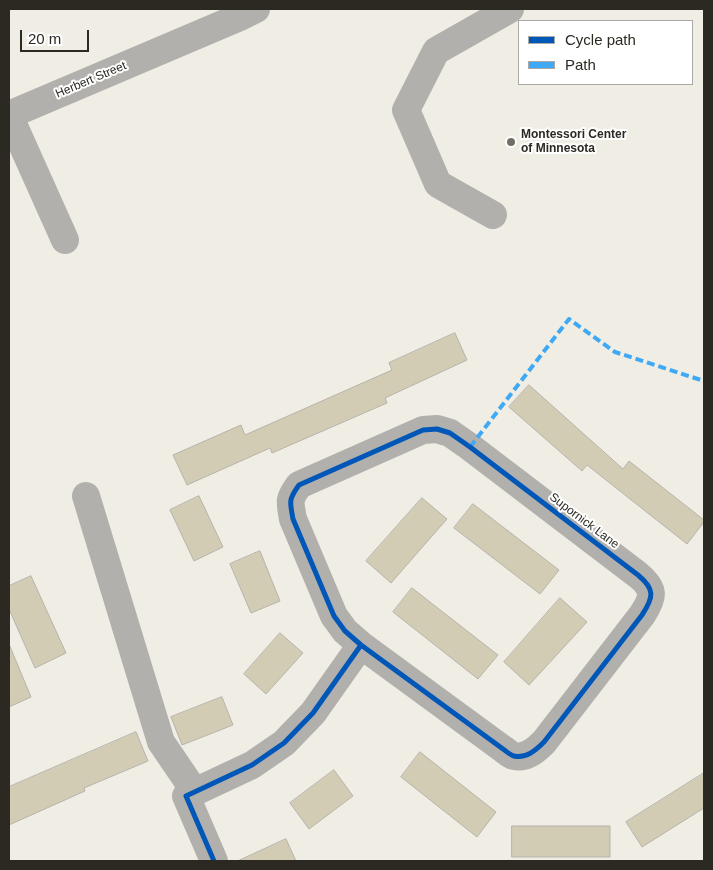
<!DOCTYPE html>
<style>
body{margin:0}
#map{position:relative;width:713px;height:870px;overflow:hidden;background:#f0eee4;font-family:Helvetica,sans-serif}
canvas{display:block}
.frame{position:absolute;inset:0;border:10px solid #2b2922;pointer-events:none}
.legend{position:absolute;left:518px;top:20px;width:175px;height:65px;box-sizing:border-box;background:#fff;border:1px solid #aaa9a7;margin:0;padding:6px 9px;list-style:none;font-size:15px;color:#2b2922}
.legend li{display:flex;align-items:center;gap:10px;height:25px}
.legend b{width:25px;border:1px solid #aaa9a7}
.scale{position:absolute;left:20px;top:30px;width:69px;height:22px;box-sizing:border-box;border:2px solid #2b2922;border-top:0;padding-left:6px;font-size:15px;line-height:18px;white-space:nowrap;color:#2b2922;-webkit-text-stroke:4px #fff;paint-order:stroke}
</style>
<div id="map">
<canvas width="713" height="870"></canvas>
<div class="frame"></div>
<ul class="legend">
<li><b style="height:6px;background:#0057b8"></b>Cycle path</li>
<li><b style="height:6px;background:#3fa9f5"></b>Path</li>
</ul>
<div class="scale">20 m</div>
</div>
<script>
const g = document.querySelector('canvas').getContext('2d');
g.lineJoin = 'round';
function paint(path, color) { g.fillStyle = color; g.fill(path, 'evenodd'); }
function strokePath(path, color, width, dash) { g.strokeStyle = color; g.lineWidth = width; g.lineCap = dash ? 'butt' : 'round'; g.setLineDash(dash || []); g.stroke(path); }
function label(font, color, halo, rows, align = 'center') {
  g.font = font + ' Helvetica,sans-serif'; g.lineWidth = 4; g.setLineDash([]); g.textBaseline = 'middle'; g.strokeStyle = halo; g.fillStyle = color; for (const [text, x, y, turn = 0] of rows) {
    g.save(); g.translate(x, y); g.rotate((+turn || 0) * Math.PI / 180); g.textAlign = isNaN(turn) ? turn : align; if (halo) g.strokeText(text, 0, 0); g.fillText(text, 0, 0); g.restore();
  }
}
const building = new Path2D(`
 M 455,333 L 467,360 L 385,398 L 387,403 L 272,453 L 270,448 L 187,485 L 173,455 L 241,425 L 245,435 L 392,370 L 389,363 Z
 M 529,385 L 623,469 L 629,461 L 704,520 L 704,522 L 687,544 L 587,465 L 582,471 L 509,407 Z
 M 199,496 L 223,547 L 194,561 L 170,510 Z
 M 422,498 L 447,519 L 391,583 L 366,561 Z
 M 473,504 L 559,570 L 540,594 L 454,528 Z
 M 260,551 L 280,601 L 251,613 L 230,564 Z
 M 31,576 L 66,653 L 35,668 L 9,609 L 9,586 Z
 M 412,588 L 498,655 L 478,679 L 393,612 Z
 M 560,598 L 587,622 L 529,685 L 504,662 Z
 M 280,633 L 303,653 L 266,694 L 244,674 Z
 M 9,644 L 31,697 L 9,707 Z
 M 222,697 L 233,725 L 182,745 L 171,717 Z
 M 136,732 L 148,761 L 84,788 L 85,791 L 9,825 L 9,787 Z
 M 420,752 L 496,812 L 477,837 L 401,777 Z
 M 334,770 L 353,796 L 309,829 L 290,803 Z
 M 704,773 L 704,808 L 642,847 L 626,822 Z
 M 512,826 L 610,826 L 610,857 L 512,857 Z
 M 286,839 L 296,861 L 238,861 Z`);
paint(building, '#d2ccb4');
strokePath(building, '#b5b3ab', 1);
strokePath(new Path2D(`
 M 9,115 L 242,16 L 256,9
 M 9,115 L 65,240
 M 493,215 L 438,184 L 406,110 L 436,51 L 510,9
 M 437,429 L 450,433 L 470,447 L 638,575 C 655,589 654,597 642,615 L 544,742 C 536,750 526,759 514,756 C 510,755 506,751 503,749 L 361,645 L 345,631 L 334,616 L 293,519 C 290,502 288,500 299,485 L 423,430 Z
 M 86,496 L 161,742 L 195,792
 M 214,861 L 186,796 L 252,765 L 284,743 L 313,713 L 361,645`), '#b2b0ad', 28);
strokePath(new Path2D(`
 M 470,447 L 569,319 L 615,352 L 704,381`), '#3fa9f5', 4, [8, 4]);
strokePath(new Path2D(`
 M 437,429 L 450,433 L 470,447 L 638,575 C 655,589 654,597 642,615 L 544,742 C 536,750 526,759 514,756 C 510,755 506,751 503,749 L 361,645 L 345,631 L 334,616 L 293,519 C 290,502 288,500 299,485 L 423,430 Z
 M 214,861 L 186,796 L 252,765 L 284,743 L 313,713 L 361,645`), '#0057b8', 5);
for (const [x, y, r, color] of [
 [511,142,5,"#706e66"]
]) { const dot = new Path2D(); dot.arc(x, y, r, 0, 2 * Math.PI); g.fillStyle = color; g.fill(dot); strokePath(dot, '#fff', 2); }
label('12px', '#2b2922', '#fff', [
 ["Herbert Street",91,80,-23],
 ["Supornick Lane",584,521,37]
]);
label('bold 12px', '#2b2922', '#fff', [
 ["Montessori Center",521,135],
 ["of Minnesota",521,149]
], 'left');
</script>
